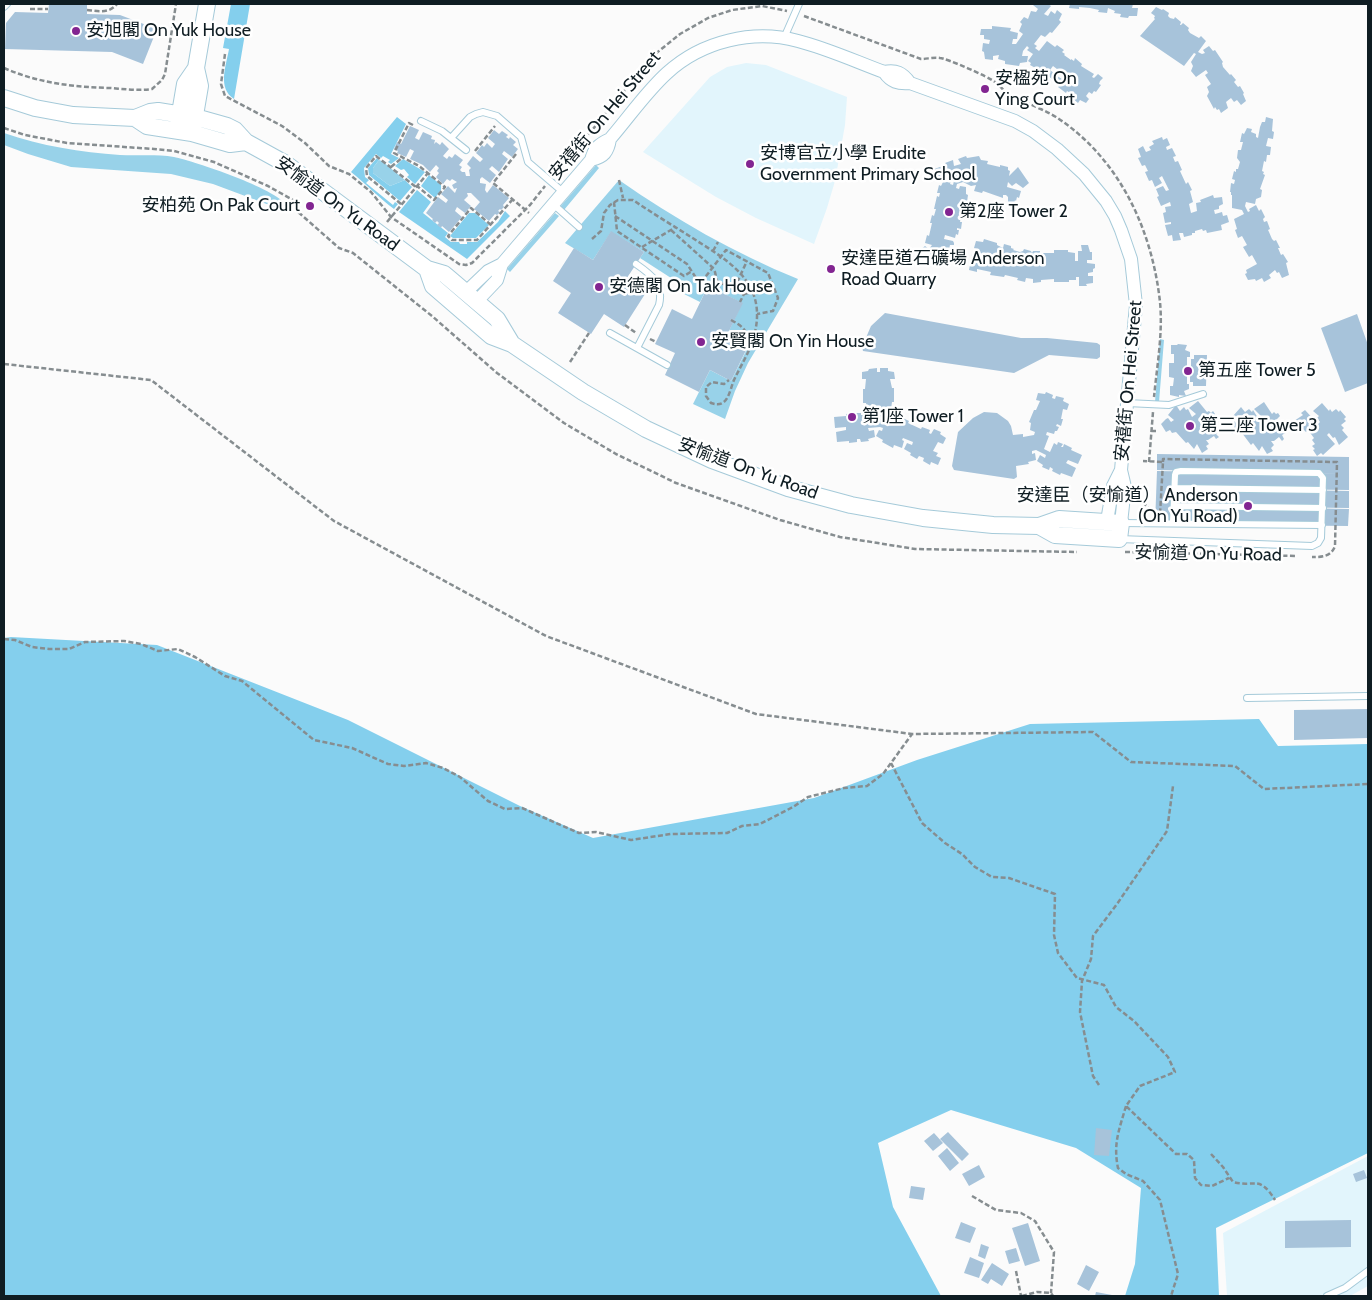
<!DOCTYPE html>
<meta charset="utf-8">
<style>
body{margin:0}
#map{position:relative;width:1372px;height:1300px;overflow:hidden;background:#fbfbfb;font-family:Cabin,sans-serif}
canvas{display:block}
.frame{position:absolute;inset:0;border:5px solid #0f1d23;pointer-events:none}
</style>
<div id="map">
<canvas width="1372" height="1300"></canvas>
<div class="frame"></div>
</div>
<script>
const g = document.querySelector('canvas').getContext('2d');
g.lineJoin = 'round';
function paint(path, color) { g.fillStyle = color; g.fill(path, 'evenodd'); }
function strokePath(path, color, width, dash) { g.strokeStyle = color; g.lineWidth = width; g.lineCap = dash ? 'butt' : 'round'; g.setLineDash(dash || []); g.stroke(path); }
function label(font, color, halo, rows, align = 'center') {
  g.font = font + ' Cabin,"Noto Sans TC",sans-serif'; g.lineWidth = 5; g.setLineDash([]); g.textBaseline = 'middle'; g.strokeStyle = halo; g.fillStyle = color; for (const [text, x, y, turn = 0] of rows) {
    g.save(); g.translate(x, y); g.rotate((+turn || 0) * Math.PI / 180); g.textAlign = isNaN(turn) ? turn : align; if (halo) g.strokeText(text, 0, 0); g.fillText(text, 0, 0); g.restore();
  }
}
paint(new Path2D(`
 M 746,63 L 766,65 L 847,97 L 845,125 L 835,181 L 827,208 L 814,244 L 756,218 L 716,197 L 643,152 L 710,77 L 727,67 Z
 M 1368,1156 L 1368,1286 L 1350,1296 L 1227,1296 L 1223,1233 Z`), '#e2f5fc');
paint(new Path2D(`
 M 4,133 C 41,146 81,152 120,155 C 138,156 157,154 174,157 C 194,161 277,189 286,205 C 287,207 287,210 288,212 L 213,184 L 171,174 L 71,167 L 28,154 L 4,145 Z
 M 379,160 L 382,161 L 405,180 L 390,186 L 373,173 L 373,168 Z
 M 596,165 L 599,168 L 564,210 L 560,207 Z
 M 619,180 C 675,219 734,253 798,279 L 748,363 L 735,391 L 725,419 L 693,404 L 710,370 L 731,381 L 747,349 L 748,346 L 727,335 L 742,303 L 708,286 L 700,302 L 682,293 L 685,287 L 640,258 L 644,252 L 611,232 L 593,260 L 565,243 Z
 M 555,213 L 559,216 L 510,272 L 507,269 Z
 M 1160,339 L 1164,340 L 1159,402 L 1155,402 Z`), '#98d2e9');
paint(new Path2D(`
 M 231,4 L 250,4 L 234,99 C 217,88 226,66 229,49 L 223,48 Z
 M 397,117 L 406,124 L 391,154 L 399,158 L 391,164 L 388,162 L 390,160 L 383,156 L 381,158 L 376,154 L 364,168 L 365,177 L 369,180 L 366,183 L 393,205 L 395,202 L 398,204 L 394,209 C 379,198 366,184 351,172 Z
 M 377,158 L 379,160 L 373,168 L 373,173 L 390,186 L 405,180 L 412,187 L 400,201 L 369,175 L 368,168 Z
 M 403,159 L 425,172 L 415,184 L 407,177 L 409,175 L 404,169 L 401,170 L 395,166 Z
 M 429,175 L 441,185 L 441,190 L 435,198 L 421,186 Z
 M 417,190 L 431,202 L 423,213 L 448,233 L 445,237 L 451,242 L 459,242 L 460,244 L 467,244 L 467,242 L 477,242 L 498,222 L 505,211 L 510,216 L 467,259 L 399,212 Z
 M 469,213 L 475,213 L 489,225 L 476,238 L 453,238 L 450,236 Z
 M 11,637 L 157,645 L 348,720 L 520,806 L 593,838 L 814,798 L 917,760 L 1030,724 L 1259,719 L 1278,746 L 1368,744 L 1368,1153 L 1216,1228 L 1219,1296 L 1125,1296 L 1135,1264 L 1141,1188 L 1076,1148 L 951,1110 L 878,1143 L 893,1207 L 941,1296 L 4,1296 L 4,638 Z`), '#84cfed');
paint(new Path2D(`
 M 49,4 L 87,4 L 87,14 L 120,15 L 157,29 L 143,64 L 112,52 L 5,49 L 6,23 L 15,12 L 48,13 Z
 M 1034,4 L 1048,4 L 1051,6 L 1044,14 L 1048,16 L 1051,11 L 1055,14 L 1057,10 L 1062,14 L 1059,20 L 1061,22 L 1052,33 L 1050,32 L 1045,37 L 1041,35 L 1034,44 L 1037,46 L 1035,48 L 1039,51 L 1047,41 L 1055,47 L 1057,45 L 1064,50 L 1062,52 L 1065,54 L 1064,55 L 1071,60 L 1071,59 L 1074,61 L 1075,58 L 1082,64 L 1081,66 L 1094,74 L 1092,77 L 1094,78 L 1098,74 L 1103,78 L 1100,81 L 1099,84 L 1101,85 L 1096,92 L 1094,91 L 1092,94 L 1089,92 L 1086,96 L 1089,99 L 1086,103 L 1080,100 L 1078,103 L 1071,97 L 1073,95 L 1067,91 L 1066,93 L 1058,87 L 1060,85 L 1054,81 L 1057,76 L 1062,79 L 1065,75 L 1053,66 L 1050,70 L 1055,74 L 1052,79 L 1046,74 L 1044,77 L 1037,72 L 1039,70 L 1030,65 L 1031,63 L 1028,61 L 1033,54 L 1027,50 L 1029,48 L 1027,46 L 1023,51 L 1022,56 L 1028,56 L 1027,62 L 1020,63 L 1019,66 L 1005,64 L 1005,61 L 998,59 L 999,55 L 993,56 L 993,60 L 985,59 L 984,52 L 982,51 L 983,43 L 989,44 L 990,40 L 984,39 L 984,35 L 980,35 L 981,29 L 992,29 L 992,26 L 1011,28 L 1010,31 L 1018,33 L 1017,39 L 1013,39 L 1012,44 L 1016,44 L 1023,34 L 1019,31 L 1022,24 L 1020,22 L 1024,17 L 1028,19 L 1031,11 L 1036,12 L 1038,9 L 1033,5 Z
 M 1070,4 L 1133,4 L 1132,8 L 1138,8 L 1137,16 L 1129,16 L 1128,18 L 1120,17 L 1121,14 L 1114,13 L 1115,11 L 1108,8 L 1107,13 L 1098,12 L 1099,10 L 1090,8 L 1079,7 L 1079,9 L 1069,8 Z
 M 1156,7 L 1162,10 L 1163,9 L 1169,13 L 1168,16 L 1170,18 L 1174,19 L 1175,17 L 1181,22 L 1180,25 L 1181,25 L 1183,23 L 1189,28 L 1188,30 L 1190,33 L 1199,38 L 1201,36 L 1206,41 L 1198,52 L 1202,54 L 1205,53 L 1203,50 L 1209,46 L 1213,51 L 1215,50 L 1223,62 L 1222,63 L 1223,67 L 1230,75 L 1231,74 L 1236,80 L 1234,82 L 1238,87 L 1240,86 L 1244,93 L 1243,94 L 1246,101 L 1241,105 L 1237,100 L 1234,102 L 1231,98 L 1226,102 L 1228,108 L 1221,113 L 1219,109 L 1217,110 L 1215,107 L 1214,109 L 1207,96 L 1209,92 L 1207,87 L 1211,84 L 1205,75 L 1208,73 L 1206,70 L 1196,77 L 1191,71 L 1193,66 L 1191,62 L 1196,54 L 1194,53 L 1184,66 L 1140,36 L 1155,19 L 1154,18 L 1155,16 L 1151,13 Z
 M 1266,117 L 1273,119 L 1272,131 L 1274,132 L 1273,139 L 1268,138 L 1266,146 L 1271,147 L 1270,155 L 1267,155 L 1266,162 L 1264,161 L 1262,171 L 1264,172 L 1263,174 L 1265,175 L 1260,189 L 1262,190 L 1261,197 L 1256,199 L 1255,204 L 1246,202 L 1245,206 L 1248,212 L 1250,211 L 1249,209 L 1256,205 L 1259,211 L 1261,209 L 1265,217 L 1263,219 L 1264,222 L 1267,221 L 1270,229 L 1268,230 L 1269,232 L 1272,239 L 1274,241 L 1276,240 L 1280,248 L 1278,248 L 1281,255 L 1283,254 L 1288,262 L 1286,263 L 1289,275 L 1282,278 L 1279,272 L 1277,273 L 1275,270 L 1269,275 L 1271,278 L 1264,282 L 1262,278 L 1256,281 L 1255,279 L 1248,280 L 1245,274 L 1247,273 L 1246,270 L 1257,264 L 1252,255 L 1249,257 L 1243,247 L 1247,245 L 1242,236 L 1238,238 L 1235,230 L 1237,229 L 1234,219 L 1244,214 L 1242,210 L 1232,208 L 1232,195 L 1231,195 L 1231,192 L 1230,192 L 1231,183 L 1234,184 L 1235,180 L 1232,179 L 1234,171 L 1236,172 L 1236,169 L 1238,169 L 1240,162 L 1237,158 L 1238,150 L 1241,150 L 1243,142 L 1240,142 L 1242,133 L 1244,134 L 1247,128 L 1252,129 L 1251,132 L 1256,134 L 1256,137 L 1258,138 L 1260,127 L 1262,122 L 1265,122 Z
 M 410,126 L 419,130 L 415,138 L 419,140 L 423,132 L 432,136 L 431,139 L 435,140 L 434,144 L 436,142 L 440,145 L 442,142 L 449,149 L 443,156 L 447,159 L 449,156 L 452,158 L 455,154 L 463,160 L 459,165 L 462,167 L 460,170 L 462,172 L 465,172 L 466,176 L 470,176 L 469,170 L 471,168 L 467,164 L 473,156 L 480,162 L 483,159 L 476,153 L 482,145 L 484,147 L 487,143 L 492,148 L 495,144 L 488,138 L 494,130 L 499,134 L 502,131 L 508,135 L 506,137 L 509,139 L 510,137 L 516,142 L 513,145 L 518,149 L 512,157 L 504,151 L 502,154 L 508,159 L 499,172 L 492,166 L 489,169 L 496,175 L 490,183 L 482,177 L 480,179 L 480,183 L 486,184 L 485,190 L 487,193 L 493,185 L 509,198 L 503,205 L 504,207 L 501,210 L 500,209 L 498,211 L 500,212 L 497,215 L 495,214 L 489,221 L 474,209 L 480,202 L 471,193 L 467,193 L 468,196 L 464,200 L 471,206 L 465,213 L 457,207 L 455,211 L 462,217 L 449,232 L 442,226 L 441,228 L 437,225 L 439,223 L 437,221 L 435,223 L 432,220 L 433,219 L 426,213 L 438,197 L 446,203 L 448,200 L 441,194 L 448,186 L 455,193 L 457,188 L 454,189 L 452,185 L 457,182 L 452,179 L 450,181 L 447,179 L 443,184 L 436,177 L 439,173 L 437,171 L 439,168 L 436,165 L 430,172 L 423,165 L 410,159 L 414,151 L 410,149 L 406,157 L 397,153 L 398,151 L 394,149 L 397,142 L 401,144 Z
 M 1162,137 L 1163,140 L 1167,138 L 1170,145 L 1166,147 L 1167,150 L 1172,148 L 1176,156 L 1173,157 L 1175,162 L 1178,161 L 1182,170 L 1180,171 L 1186,184 L 1188,182 L 1192,190 L 1190,191 L 1193,202 L 1189,204 L 1191,213 L 1197,211 L 1196,203 L 1201,202 L 1200,200 L 1213,195 L 1214,198 L 1222,197 L 1223,204 L 1219,206 L 1219,209 L 1214,210 L 1215,214 L 1222,212 L 1223,216 L 1227,215 L 1229,222 L 1221,225 L 1222,230 L 1207,233 L 1206,230 L 1203,231 L 1202,229 L 1195,231 L 1195,233 L 1192,233 L 1192,235 L 1184,237 L 1183,233 L 1179,233 L 1181,240 L 1173,241 L 1172,235 L 1168,236 L 1165,225 L 1171,224 L 1171,222 L 1165,223 L 1163,213 L 1166,212 L 1165,207 L 1171,206 L 1170,202 L 1161,206 L 1157,197 L 1159,196 L 1156,189 L 1163,186 L 1166,191 L 1169,190 L 1162,176 L 1159,178 L 1162,183 L 1155,187 L 1152,180 L 1149,181 L 1145,172 L 1148,171 L 1145,165 L 1142,166 L 1138,158 L 1141,157 L 1138,149 L 1143,146 L 1146,152 L 1151,150 L 1149,147 L 1154,144 L 1152,141 Z
 M 966,156 L 967,158 L 979,156 L 981,160 L 988,161 L 987,164 L 1000,167 L 1000,165 L 1008,167 L 1008,170 L 1010,171 L 1009,176 L 1018,167 L 1029,183 L 1023,188 L 1016,183 L 1012,186 L 1008,182 L 1007,187 L 1021,191 L 1019,198 L 1017,197 L 1016,201 L 1015,200 L 1014,204 L 1008,203 L 1008,197 L 1006,195 L 1003,195 L 1003,198 L 983,191 L 982,193 L 974,191 L 976,185 L 971,186 L 963,182 L 957,184 L 956,188 L 959,189 L 960,186 L 966,187 L 966,194 L 968,195 L 966,209 L 963,208 L 960,222 L 962,222 L 961,229 L 957,228 L 957,230 L 959,230 L 958,235 L 956,234 L 955,238 L 945,235 L 944,239 L 953,241 L 954,243 L 954,245 L 950,245 L 949,249 L 952,250 L 951,253 L 956,255 L 955,262 L 948,261 L 947,263 L 939,261 L 939,258 L 937,260 L 939,262 L 934,267 L 933,265 L 930,267 L 925,261 L 927,259 L 920,250 L 925,246 L 929,249 L 932,245 L 925,243 L 927,235 L 929,236 L 932,223 L 930,223 L 932,215 L 934,216 L 936,209 L 934,209 L 937,196 L 939,197 L 940,193 L 937,193 L 939,185 L 941,186 L 944,180 L 951,181 L 950,184 L 953,185 L 954,181 L 952,175 L 938,176 L 934,169 L 946,165 L 945,163 L 953,160 L 954,166 L 961,164 L 958,159 Z
 M 611,231 L 644,252 L 625,281 L 645,294 L 624,327 L 604,314 L 591,334 L 558,313 L 571,293 L 553,281 L 574,248 L 593,260 Z
 M 984,239 L 997,243 L 997,245 L 1003,248 L 1004,244 L 1011,246 L 1011,248 L 1014,249 L 1013,250 L 1020,252 L 1023,251 L 1024,249 L 1031,251 L 1032,253 L 1033,251 L 1040,251 L 1040,253 L 1054,253 L 1054,250 L 1068,250 L 1068,252 L 1075,253 L 1075,261 L 1078,261 L 1078,251 L 1082,251 L 1081,245 L 1088,245 L 1090,252 L 1092,252 L 1092,260 L 1087,260 L 1087,263 L 1095,264 L 1095,268 L 1093,269 L 1093,272 L 1088,273 L 1088,276 L 1093,276 L 1093,283 L 1086,284 L 1087,286 L 1079,286 L 1079,277 L 1076,277 L 1076,280 L 1069,280 L 1069,282 L 1054,282 L 1054,279 L 1041,280 L 1041,282 L 1033,283 L 1033,279 L 1026,278 L 1025,282 L 1017,280 L 1018,278 L 1005,275 L 1004,277 L 990,275 L 991,272 L 977,269 L 977,272 L 969,270 L 972,254 L 978,255 L 978,252 L 977,252 L 977,249 L 974,248 L 976,241 L 983,242 Z
 M 708,286 L 743,303 L 727,335 L 748,346 L 731,381 L 710,370 L 699,392 L 665,375 L 675,353 L 655,344 L 672,309 L 692,319 Z
 M 885,313 L 1021,338 L 1047,338 L 1097,343 L 1100,345 L 1100,357 L 1097,359 L 1049,355 L 1014,373 L 863,351 L 862,347 L 871,326 Z
 M 1357,314 L 1368,345 L 1368,383 L 1345,392 L 1321,328 Z
 M 1178,344 L 1187,345 L 1185,350 L 1190,352 L 1190,357 L 1187,357 L 1187,366 L 1191,366 L 1191,359 L 1194,359 L 1194,355 L 1207,355 L 1206,386 L 1193,386 L 1193,382 L 1190,382 L 1190,375 L 1187,375 L 1187,384 L 1189,384 L 1189,389 L 1184,391 L 1186,396 L 1179,395 L 1179,397 L 1170,395 L 1170,386 L 1173,386 L 1174,378 L 1169,377 L 1169,363 L 1174,363 L 1174,354 L 1171,354 L 1171,345 L 1177,345 Z
 M 877,368 L 877,372 L 880,372 L 880,368 L 888,368 L 888,371 L 894,372 L 895,379 L 890,379 L 892,388 L 894,388 L 894,402 L 892,402 L 891,409 L 886,409 L 886,413 L 895,417 L 897,415 L 909,421 L 908,423 L 921,429 L 922,427 L 930,430 L 929,433 L 931,434 L 934,429 L 941,432 L 940,434 L 946,438 L 943,444 L 938,442 L 933,451 L 938,453 L 936,456 L 941,458 L 938,465 L 931,462 L 930,465 L 923,461 L 924,458 L 919,456 L 917,459 L 910,455 L 911,453 L 904,449 L 907,443 L 912,445 L 913,442 L 903,438 L 902,440 L 904,441 L 902,448 L 894,445 L 893,448 L 882,442 L 883,440 L 876,436 L 879,430 L 882,431 L 883,428 L 880,427 L 868,428 L 869,431 L 874,430 L 875,437 L 868,439 L 869,441 L 861,442 L 860,439 L 857,439 L 857,442 L 849,443 L 849,441 L 837,442 L 836,432 L 846,430 L 846,427 L 835,428 L 834,417 L 846,416 L 846,414 L 854,413 L 855,416 L 856,416 L 856,413 L 861,413 L 861,415 L 865,415 L 866,424 L 872,423 L 872,410 L 867,410 L 866,403 L 863,403 L 863,389 L 865,389 L 866,379 L 862,379 L 862,372 L 868,371 L 869,369 Z
 M 1046,392 L 1053,395 L 1052,398 L 1055,399 L 1056,396 L 1064,398 L 1063,401 L 1069,404 L 1067,410 L 1063,409 L 1061,419 L 1063,419 L 1061,426 L 1057,424 L 1056,426 L 1059,427 L 1057,431 L 1055,431 L 1054,434 L 1047,432 L 1046,435 L 1049,436 L 1044,449 L 1050,452 L 1054,443 L 1057,445 L 1058,442 L 1063,444 L 1061,447 L 1063,447 L 1064,444 L 1072,448 L 1071,450 L 1082,455 L 1078,464 L 1068,460 L 1066,463 L 1076,468 L 1072,477 L 1061,473 L 1060,475 L 1052,471 L 1053,469 L 1050,467 L 1049,470 L 1042,467 L 1043,465 L 1037,461 L 1040,455 L 1045,458 L 1046,455 L 1036,450 L 1032,451 L 1032,454 L 1035,453 L 1036,460 L 1028,462 L 1029,464 L 1016,466 L 1017,477 L 1014,479 L 954,470 L 952,466 L 958,432 L 973,418 L 984,412 L 997,413 L 1008,421 L 1011,426 L 1013,435 L 1023,434 L 1023,437 L 1034,435 L 1035,432 L 1030,430 L 1031,423 L 1029,422 L 1034,410 L 1036,410 L 1040,401 L 1036,400 L 1038,393 L 1045,394 Z
 M 1198,401 L 1207,412 L 1209,411 L 1211,413 L 1213,411 L 1215,414 L 1209,419 L 1212,423 L 1214,421 L 1221,431 L 1216,434 L 1219,437 L 1216,439 L 1214,436 L 1208,440 L 1206,440 L 1209,444 L 1206,446 L 1208,449 L 1202,453 L 1197,444 L 1194,449 L 1188,442 L 1186,443 L 1176,432 L 1172,433 L 1170,430 L 1166,432 L 1161,424 L 1166,419 L 1168,418 L 1171,422 L 1174,420 L 1168,415 L 1176,405 L 1180,411 L 1184,407 L 1186,410 L 1188,409 L 1192,417 L 1196,414 L 1189,408 Z
 M 1264,402 L 1272,414 L 1274,412 L 1276,414 L 1278,413 L 1280,416 L 1275,421 L 1277,424 L 1279,423 L 1287,432 L 1282,435 L 1284,439 L 1282,441 L 1279,437 L 1274,441 L 1271,441 L 1274,445 L 1271,448 L 1273,451 L 1267,454 L 1262,446 L 1259,451 L 1253,443 L 1251,445 L 1242,433 L 1238,434 L 1235,431 L 1232,434 L 1227,426 L 1231,420 L 1233,420 L 1237,424 L 1240,421 L 1233,416 L 1241,407 L 1245,412 L 1249,409 L 1252,412 L 1253,410 L 1258,418 L 1261,416 L 1254,409 Z
 M 1322,403 L 1329,411 L 1330,409 L 1332,412 L 1336,409 L 1339,412 L 1340,410 L 1346,417 L 1344,419 L 1346,421 L 1341,425 L 1344,428 L 1342,430 L 1348,437 L 1339,445 L 1335,437 L 1333,438 L 1329,433 L 1327,435 L 1335,444 L 1323,455 L 1321,453 L 1317,456 L 1313,450 L 1315,449 L 1312,446 L 1315,444 L 1312,440 L 1314,438 L 1308,430 L 1306,432 L 1303,429 L 1300,431 L 1297,428 L 1296,429 L 1291,423 L 1303,415 L 1301,413 L 1305,410 L 1318,424 L 1320,422 L 1317,418 L 1319,416 L 1313,411 Z
 M 1157,454 L 1349,457 L 1349,490 L 1193,488 L 1349,491 L 1349,508 L 1195,506 L 1349,509 L 1348,526 L 1155,524 L 1157,471 L 1344,474 L 1157,470 Z
 M 1368,709 L 1368,738 L 1294,740 L 1294,710 Z
 M 1096,1128 L 1112,1130 L 1109,1156 L 1094,1155 Z
 M 948,1132 L 969,1154 L 962,1161 L 940,1139 Z
 M 934,1133 L 943,1143 L 933,1151 L 924,1141 Z
 M 947,1148 L 959,1163 L 950,1171 L 938,1156 Z
 M 979,1165 L 985,1177 L 969,1186 L 962,1174 Z
 M 1364,1170 L 1367,1178 L 1356,1182 L 1353,1174 Z
 M 911,1186 L 925,1188 L 923,1200 L 909,1198 Z
 M 1351,1220 L 1351,1247 L 1285,1248 L 1285,1221 Z
 M 961,1222 L 976,1228 L 970,1243 L 955,1238 Z
 M 1028,1223 L 1040,1261 L 1025,1266 L 1012,1228 Z
 M 981,1244 L 989,1247 L 985,1259 L 978,1256 Z
 M 1016,1248 L 1020,1261 L 1009,1264 L 1005,1251 Z
 M 970,1257 L 984,1263 L 979,1278 L 964,1273 Z
 M 992,1263 L 1009,1274 L 1002,1286 L 991,1279 L 988,1284 L 981,1280 Z
 M 1086,1265 L 1099,1272 L 1089,1291 L 1077,1284 Z
 M 1096,1292 L 1112,1295 L 1112,1296 L 1095,1296 Z`), '#a7c3da');
const service = new Path2D(`
 M 4,7 L 7,4
 M 784,38 L 799,4
 M 421,121 L 442,131 L 466,150
 M 451,138 L 470,117 L 476,114 L 483,112 L 497,116 L 521,137 L 528,162 L 563,192
 M 553,204 L 579,227
 M 636,264 C 652,275 664,284 659,305 L 637,348
 M 610,333 L 667,365
 M 1127,403 L 1169,405 L 1203,394
 M 1174,488 L 1323,490
 M 1174,506 L 1323,508
 M 1121,523 L 1322,525
 M 1119,539 L 1312,546 L 1318,543 L 1321,538 L 1323,478 L 1319,473 L 1181,471 L 1176,472 L 1175,475 L 1173,522
 M 1247,698 L 1368,696
 M 1327,1296 L 1345,1288 L 1368,1271`);
const minor = new Path2D(`
 M 884,72 C 891,82 898,84 910,83 L 1015,121 L 1033,131 L 1057,149 L 1084,174 L 1106,201 L 1115,216 L 1121,230 L 1131,259 L 1136,305 L 1121,470 L 1125,487 L 1121,523
 M 591,160 C 604,157 608,152 610,139
 M 466,292 L 488,271 L 502,264
 M 477,301 L 497,280 L 502,264 L 591,160 C 594,148 599,144 610,139 C 629,117 646,92 667,73 C 702,41 753,29 798,41 C 826,48 857,62 884,72 C 896,70 902,72 910,83
 M 1107,521 L 1113,486 L 1121,470`);
const tertiary = new Path2D(`
 M 4,98 L 35,108 L 73,115 L 135,118 L 150,112 L 158,111 L 195,117 L 227,126 L 235,130 L 246,142 L 286,164 L 427,269 L 444,274 L 450,279 L 497,319 L 512,344
 M 135,118 L 147,126 L 192,133 L 230,144 L 246,142
 M 178,125 L 185,84 L 196,68
 M 192,133 L 200,86 L 196,68 L 207,4
 M 427,269 L 433,286 L 491,336 L 512,344 L 583,392 L 646,429 L 712,460 L 788,488 L 851,505 L 923,518 L 993,525 L 1039,526 L 1059,519 L 1121,523 L 1119,539 L 1055,535 L 1039,526`);
strokePath(service, '#a5cad9', 8);
strokePath(minor, '#a5cad9', 14);
strokePath(tertiary, '#a5cad9', 18);
strokePath(new Path2D(`
 M 30,9 L 48,9
 M 87,10 C 98,11 109,14 117,4
 M 804,16 L 921,59 C 927,59 934,57 940,58 C 946,58 989,77 995,82 C 1000,85 1003,91 1009,94 C 1025,103 1041,108 1056,117 C 1119,158 1152,229 1160,302 C 1163,333 1157,366 1154,397
 M 225,54 L 221,84 L 225,96 L 282,126 L 305,143 L 329,166 L 349,174 L 371,192 L 391,217 L 459,264 L 466,265 L 472,263 L 530,205 L 545,186
 M 4,68 C 38,83 73,87 110,88 C 124,89 138,91 152,89 L 162,80 L 165,74 L 176,4
 M 413,125 L 409,123 L 394,153 L 419,166 L 445,187 L 434,200 L 417,186
 M 4,128 L 25,135 L 67,143 L 154,149 L 174,151 L 214,162 L 268,186 L 293,200 L 297,211 L 339,248 L 353,253 L 432,316 L 497,373 L 564,423 L 616,454 L 676,483 L 780,520 L 840,537 L 915,549 L 1077,552
 M 475,151 L 495,126
 M 516,154 L 493,183 L 529,213
 M 391,167 L 403,157
 M 555,175 L 654,55 L 680,34 L 708,18 L 732,10 L 762,6 L 787,11
 M 619,180 L 623,198
 M 614,202 L 617,231 L 684,276 L 692,271
 M 401,204 L 367,176 L 366,168 L 376,156 L 416,187
 M 615,216 L 687,264 L 700,284 L 726,250 L 768,273 L 778,298 L 773,311 L 757,314
 M 387,222 L 428,173
 M 491,225 L 471,208 L 448,236 L 452,240 L 477,240 L 513,199
 M 671,230 L 711,266 L 715,272 L 717,281 L 744,294 L 740,302
 M 592,239 L 601,231 L 604,213 L 610,205 L 618,200 L 633,200 C 652,213 672,225 691,237 C 725,259 764,279 756,327 C 753,347 742,363 734,380 C 729,392 728,409 711,403 L 706,396 L 706,387 L 712,382 L 724,384 L 729,380
 M 642,247 L 676,227
 M 713,251 L 718,242
 M 734,289 L 747,261
 M 744,294 L 773,287
 M 731,320 C 742,326 750,331 746,345
 M 625,325 L 636,333
 M 650,339 L 656,342
 M 570,362 L 589,333
 M 4,364 L 151,380 L 334,521 L 546,636 L 756,714 L 912,734
 M 1151,431 L 1158,431
 M 1149,462 L 1153,412
 M 1163,462 L 1163,459 L 1337,462 L 1335,546 C 1331,557 1322,557 1312,557
 M 1090,496 L 1099,497
 M 1136,500 L 1141,500 L 1151,511 L 1160,514 L 1163,462 L 1143,461
 M 1125,552 L 1297,556
 M 4,639 L 15,640 L 32,647 L 49,649 L 69,649 L 85,642 L 124,641 L 141,644 L 158,651 L 178,649 L 195,657 L 225,676 L 242,681 L 314,740 L 352,748 L 388,764 L 404,766 L 426,763 L 443,768 L 460,777 L 488,801 L 505,809 L 522,808 L 579,833 L 596,832 L 631,840 L 671,834 L 727,833 L 742,826 L 760,824 L 793,807 L 808,797 L 844,788 L 867,786 L 883,774 L 912,734 L 1093,732 L 1131,762 L 1235,766 L 1264,789 L 1368,784
 M 891,763 L 922,823 L 945,843 L 962,854 L 975,867 L 992,877 L 1009,878 L 1055,894 L 1054,935 L 1058,953 L 1077,978 L 1104,985 L 1116,1007 L 1134,1021 L 1168,1057 L 1175,1072 L 1140,1086 L 1126,1106 L 1176,1154 L 1187,1154 L 1194,1160 L 1195,1178 L 1201,1185 L 1212,1186 L 1229,1178
 M 1099,1085 L 1093,1076 L 1080,1012 L 1082,981 L 1091,959 L 1093,936 L 1117,904 L 1167,831 L 1173,786
 M 1126,1106 C 1119,1130 1113,1144 1118,1168 L 1126,1174 L 1143,1181 L 1160,1200 L 1178,1274 L 1171,1296
 M 1211,1154 L 1223,1167 L 1233,1182 C 1255,1188 1259,1174 1275,1200
 M 972,1196 L 996,1210 L 1021,1213 L 1035,1221 L 1054,1252 L 1051,1293
 M 1016,1271 L 1021,1296
 M 1022,1296 L 1037,1292 L 1051,1293 L 1053,1296`), '#868d90', 2.5, [5, 2.5]);
strokePath(service, '#fff', 6);
strokePath(minor, '#fff', 12);
strokePath(tertiary, '#fff', 16);
for (const [x, y, r, color] of [
 [76,31,5,"#822591"],
 [985,89,5,"#822591"],
 [750,164,5,"#822591"],
 [310,206,5,"#822591"],
 [949,212,5,"#822591"],
 [831,269,5,"#822591"],
 [599,287,5,"#822591"],
 [701,342,5,"#822591"],
 [1188,371,5,"#822591"],
 [852,417,5,"#822591"],
 [1190,426,5,"#822591"],
 [1248,506,5,"#822591"]
]) { const dot = new Path2D(); dot.arc(x, y, r, 0, 2 * Math.PI); g.fillStyle = color; g.fill(dot); strokePath(dot, '#fff', 2); }
label('18px', '#0f1d23', '#fff', [
 ["安旭閣 On Yuk House",86,31],
 ["安楹苑 On",995,79],
 ["Ying Court",995,100],
 ["安博官立小學 Erudite",760,154],
 ["Government Primary School",760,175],
 ["安柏苑 On Pak Court",300,206,"right"],
 ["第2座 Tower 2",959,212],
 ["安達臣道石礦場 Anderson",841,259],
 ["Road Quarry",841,280],
 ["安德閣 On Tak House",609,287],
 ["安賢閣 On Yin House",711,342],
 ["第五座 Tower 5",1198,371],
 ["第1座 Tower 1",862,417],
 ["第三座 Tower 3",1200,426],
 ["安達臣（安愉道） Anderson",1238,496,"right"],
 ["(On Yu Road)",1238,517,"right"]
], 'left');
label('18px', '#0f1d23', '#fff', [
 ["安禧街 On Hei Street",605,116,-50],
 ["安愉道 On Yu Road",337,204,36],
 ["安禧街 On Hei Street",1129,381,-85],
 ["安愉道 On Yu Road",748,469,20],
 ["安愉道 On Yu Road",1208,554,1]
]);
</script>
